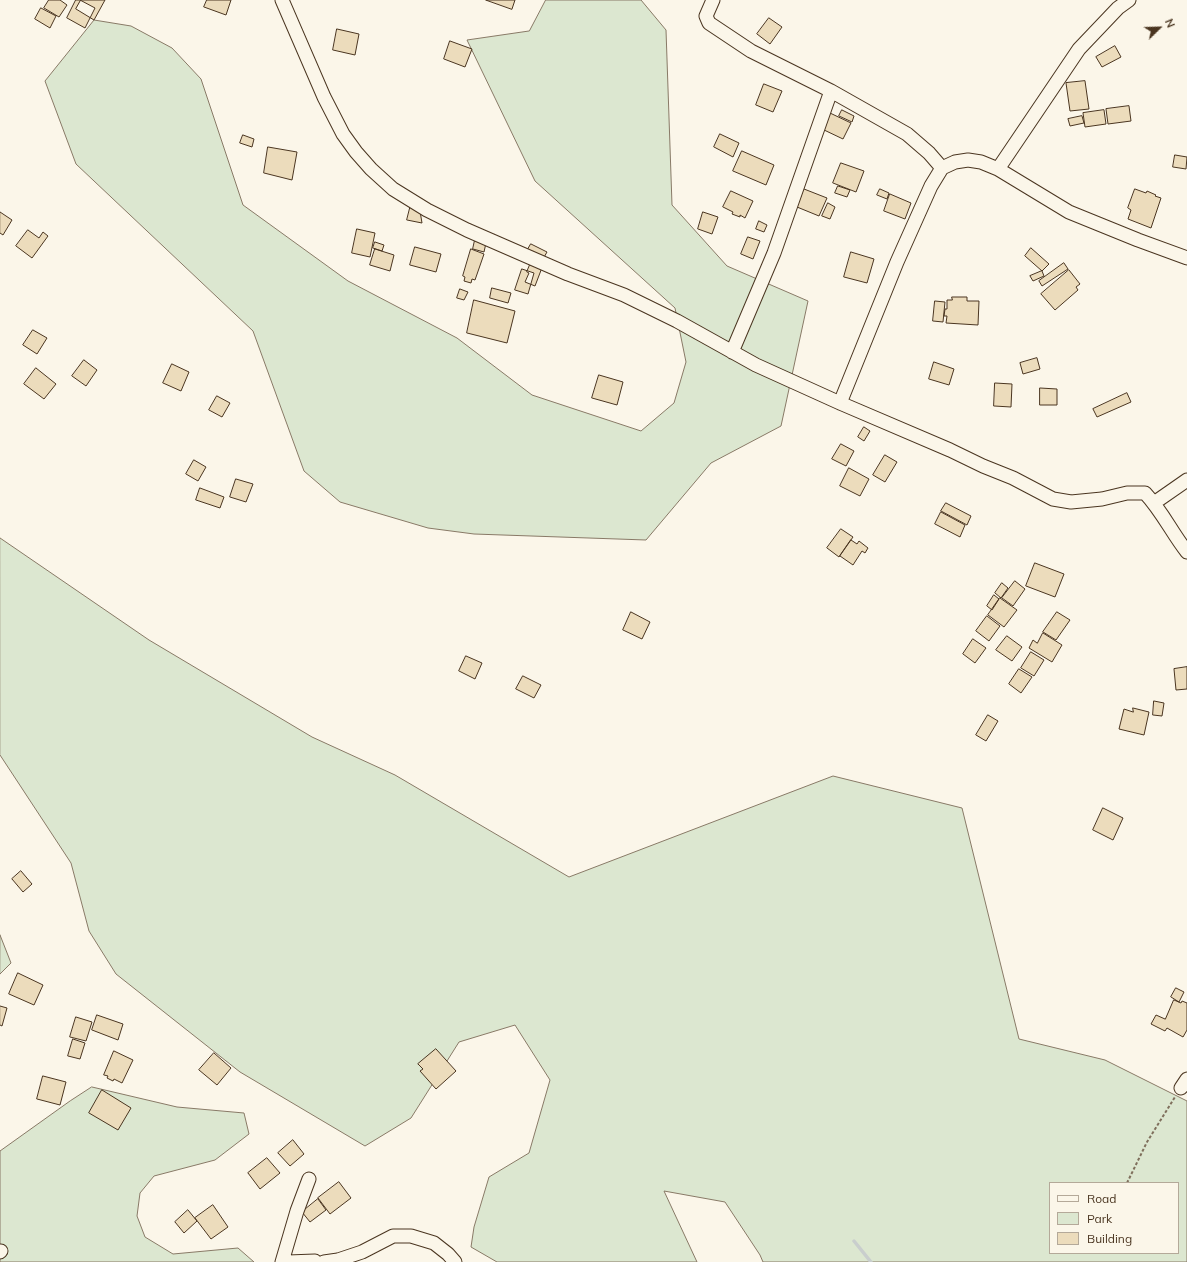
<!DOCTYPE html>
<style>
body{margin:0}
#map{position:relative;width:1187px;height:1262px;overflow:hidden;background:#fbf6e9;font-family:Mulish,sans-serif}
canvas{display:block}
.legend{position:absolute;left:1049px;top:1182px;width:130px;height:72px;box-sizing:border-box;background:#fbf6e9;border:1px solid #b4a999;margin:0;padding:5px 7px;list-style:none;font-size:12px;color:#4a3520}
.legend li{display:flex;align-items:center;gap:8px;height:20px}
.legend b{width:20px;border:1px solid #b4a999}
.north{position:absolute;left:1139px;top:8px;width:40px;height:40px;-webkit-text-stroke:3px #fbf6e9;paint-order:stroke;rotate:67deg;font-size:11px;font-weight:700;line-height:16px;text-align:center;color:#4a3520}
.north::after{content:'';display:block;margin:auto;width:14px;height:18px;background:#4a3520;clip-path:polygon(50% 0,100% 100%,50% 72%,0 100%)}
</style>
<div id="map">
<canvas width="1187" height="1262"></canvas>
<ul class="legend">
<li><b style="height:5px;background:#fbf6e9"></b>Road</li>
<li><b style="height:11px;background:#dce7d0"></b>Park</li>
<li><b style="height:11px;background:#ecdcbc"></b>Building</li>
</ul>
<div class="north">N</div>
</div>
<script>
const g = document.querySelector('canvas').getContext('2d');
g.lineJoin = 'round';
function paint(path, color) { g.fillStyle = color; g.fill(path, 'evenodd'); }
function strokePath(path, color, width, dash) { g.strokeStyle = color; g.lineWidth = width; g.lineCap = dash ? 'butt' : 'round'; g.setLineDash(dash || []); g.stroke(path); }
const green = new Path2D(`
 M 546,0 L 641,0 L 666,30 L 672,205 L 727,266 L 808,301 L 781,426 L 711,463 L 646,540 L 474,534 L 428,528 L 340,502 L 304,471 L 253,331 L 76,164 L 45,81 L 94,20 L 131,26 L 172,48 L 201,79 L 243,205 L 348,281 L 457,338 L 532,395 L 641,431 L 674,403 L 686,362 L 675,308 L 535,181 L 467,40 L 529,31 Z
 M 0,538 L 149,640 L 312,737 L 395,775 L 569,877 L 833,776 L 962,808 L 1019,1039 L 1105,1060 L 1187,1101 L 1187,1262 L 763,1262 L 760,1255 L 725,1202 L 664,1191 L 697,1262 L 497,1262 L 471,1247 L 474,1227 L 489,1177 L 529,1153 L 550,1080 L 515,1025 L 459,1042 L 411,1118 L 365,1146 L 240,1072 L 116,974 L 89,931 L 71,863 L 0,755 ZM 1050,1183 L 1178,1183 L 1178,1253 L 1050,1253 Z
 M 0,935 L 11,963 L 0,974 Z
 M 92,1087 L 177,1107 L 244,1113 L 249,1134 L 215,1160 L 154,1176 L 140,1193 L 137,1216 L 145,1237 L 173,1254 L 238,1248 L 254,1262 L 0,1262 L 0,1151 L 70,1101 Z`);
paint(green, '#dce7d0');
strokePath(green, '#887966', 1);
strokePath(new Path2D(`
 M 854,1241 L 871,1262`), '#c9cecd', 3.5);
const building = new Path2D(`
 M 49,0 L 60,0 L 67,5 L 59,17 L 44,8 Z
 M 76,0 L 80,0 L 95,8 L 85,28 L 67,18 Z
 M 81,0 L 105,0 L 94,20 L 76,9 Z
 M 207,0 L 231,0 L 226,15 L 204,7 Z
 M 486,0 L 515,0 L 512,9 Z
 M 41,8 L 56,16 L 50,28 L 35,19 Z
 M 769,18 L 782,27 L 770,44 L 757,34 Z
 M 337,29 L 359,34 L 355,55 L 333,50 Z
 M 450,41 L 472,49 L 465,67 L 444,59 Z
 M 1115,46 L 1121,57 L 1102,67 L 1096,57 Z
 M 1085,81 L 1089,109 L 1070,111 L 1066,83 Z
 M 764,84 L 782,91 L 773,112 L 756,105 Z
 M 1129,106 L 1131,121 L 1108,124 L 1106,109 Z
 M 842,110 L 854,116 L 852,122 L 839,116 Z
 M 1104,110 L 1106,124 L 1085,127 L 1083,113 Z
 M 830,113 L 851,123 L 843,139 L 822,129 Z
 M 1082,116 L 1084,123 L 1070,126 L 1068,119 Z
 M 720,134 L 739,143 L 733,157 L 714,147 Z
 M 243,135 L 254,139 L 252,147 L 240,143 Z
 M 268,147 L 297,152 L 292,180 L 264,173 Z
 M 742,151 L 774,165 L 766,185 L 733,171 Z
 M 1175,155 L 1187,157 L 1186,169 L 1173,167 Z
 M 841,163 L 864,171 L 856,192 L 833,183 Z
 M 838,186 L 850,190 L 847,197 L 835,193 Z
 M 804,189 L 827,198 L 819,216 L 797,207 Z
 M 880,189 L 889,193 L 887,199 L 877,195 Z
 M 1135,189 L 1146,193 L 1147,191 L 1156,195 L 1155,196 L 1161,198 L 1151,228 L 1128,219 L 1131,210 L 1128,208 Z
 M 731,191 L 753,201 L 745,218 L 740,215 L 740,217 L 732,214 L 733,212 L 723,207 Z
 M 890,194 L 911,203 L 905,219 L 884,211 Z
 M 828,203 L 835,207 L 830,219 L 822,216 Z
 M 411,204 L 420,211 L 422,223 L 407,220 Z
 M 0,212 L 12,220 L 3,235 L 0,233 Z
 M 703,212 L 718,217 L 712,234 L 698,229 Z
 M 759,221 L 767,225 L 764,232 L 756,229 Z
 M 357,229 L 375,233 L 370,257 L 352,253 Z
 M 28,230 L 39,238 L 43,232 L 48,236 L 32,258 L 16,246 Z
 M 748,237 L 760,241 L 753,259 L 741,254 Z
 M 475,240 L 486,243 L 484,252 L 473,249 Z
 M 375,242 L 384,245 L 382,251 L 373,248 Z
 M 531,244 L 547,252 L 543,259 L 527,251 Z
 M 415,247 L 441,254 L 436,272 L 410,265 Z
 M 1031,248 L 1049,264 L 1042,271 L 1025,256 Z
 M 375,249 L 394,255 L 390,271 L 370,265 Z
 M 471,249 L 484,254 L 475,280 L 472,279 L 471,283 L 464,281 L 465,277 L 463,276 Z
 M 851,252 L 874,259 L 867,283 L 844,277 Z
 M 532,260 L 543,265 L 535,286 L 525,282 L 529,273 L 527,272 Z
 M 1064,263 L 1068,269 L 1042,286 L 1039,281 Z
 M 522,269 L 534,273 L 528,294 L 515,290 Z
 M 1069,270 L 1080,284 L 1076,287 L 1078,290 L 1055,310 L 1041,294 Z
 M 1042,271 L 1044,276 L 1033,281 L 1030,276 Z
 M 492,288 L 511,293 L 508,303 L 490,298 Z
 M 460,289 L 468,292 L 464,300 L 457,298 Z
 M 952,297 L 967,297 L 967,301 L 979,301 L 978,325 L 946,323 L 947,316 L 944,316 L 945,309 L 947,309 L 947,300 L 952,300 Z
 M 474,300 L 515,311 L 507,343 L 467,333 Z
 M 935,301 L 945,302 L 943,322 L 933,321 Z
 M 33,330 L 47,338 L 37,354 L 23,345 Z
 M 1037,358 L 1040,369 L 1023,374 L 1020,363 Z
 M 84,360 L 97,370 L 86,386 L 72,376 Z
 M 934,362 L 954,369 L 949,385 L 929,379 Z
 M 172,364 L 189,372 L 181,391 L 163,383 Z
 M 36,368 L 56,384 L 44,399 L 24,384 Z
 M 599,375 L 623,382 L 617,405 L 592,398 Z
 M 995,383 L 1012,384 L 1011,407 L 994,406 Z
 M 1040,388 L 1057,389 L 1057,405 L 1040,405 Z
 M 1127,393 L 1131,402 L 1097,417 L 1093,409 Z
 M 217,396 L 230,403 L 222,417 L 209,410 Z
 M 864,427 L 870,431 L 864,441 L 858,437 Z
 M 841,444 L 854,451 L 846,466 L 832,459 Z
 M 885,455 L 897,462 L 885,482 L 873,475 Z
 M 194,460 L 206,467 L 198,481 L 186,474 Z
 M 849,468 L 869,479 L 860,496 L 840,486 Z
 M 236,479 L 253,484 L 246,502 L 230,497 Z
 M 200,488 L 224,497 L 220,508 L 196,500 Z
 M 946,503 L 971,516 L 967,525 L 941,511 Z
 M 941,512 L 965,525 L 960,537 L 935,524 Z
 M 841,529 L 853,537 L 839,557 L 827,548 Z
 M 851,540 L 857,544 L 859,541 L 868,548 L 865,553 L 862,551 L 853,565 L 840,556 Z
 M 1035,563 L 1064,574 L 1055,597 L 1026,586 Z
 M 1015,581 L 1025,589 L 1013,606 L 1002,598 Z
 M 1002,583 L 1008,588 L 1001,598 L 995,593 Z
 M 994,595 L 999,599 L 992,610 L 987,606 Z
 M 1000,598 L 1017,610 L 1004,627 L 988,615 Z
 M 631,612 L 650,622 L 642,639 L 623,630 Z
 M 1057,612 L 1070,620 L 1056,640 L 1043,632 Z
 M 987,616 L 1000,626 L 989,641 L 976,631 Z
 M 1043,633 L 1062,645 L 1052,662 L 1029,648 L 1033,640 L 1037,643 Z
 M 1007,636 L 1022,647 L 1012,661 L 996,650 Z
 M 973,639 L 986,648 L 975,663 L 963,654 Z
 M 1031,652 L 1044,660 L 1034,676 L 1021,668 Z
 M 466,656 L 482,663 L 475,679 L 459,671 Z
 M 1187,667 L 1187,689 L 1176,690 L 1174,669 Z
 M 1019,669 L 1032,677 L 1021,693 L 1009,684 Z
 M 523,676 L 541,685 L 534,698 L 516,689 Z
 M 1154,701 L 1164,703 L 1162,716 L 1153,715 Z
 M 1133,708 L 1149,712 L 1144,735 L 1119,729 L 1124,709 L 1133,712 Z
 M 988,715 L 998,721 L 986,741 L 976,735 Z
 M 1103,808 L 1123,818 L 1113,840 L 1093,830 Z
 M 21,871 L 32,884 L 23,892 L 12,879 Z
 M 18,973 L 43,985 L 34,1005 L 9,994 Z
 M 1176,988 L 1184,992 L 1179,1002 L 1171,997 Z
 M 1174,1000 L 1181,1003 L 1182,1001 L 1187,1003 L 1187,1030 L 1183,1037 L 1167,1028 L 1165,1031 L 1151,1024 L 1156,1015 L 1165,1019 Z
 M 0,1006 L 7,1008 L 2,1026 L 0,1025 Z
 M 97,1015 L 123,1024 L 118,1040 L 92,1030 Z
 M 76,1017 L 92,1022 L 86,1041 L 70,1037 Z
 M 73,1039 L 85,1043 L 80,1059 L 68,1056 Z
 M 436,1049 L 456,1071 L 436,1089 L 420,1071 L 423,1069 L 418,1064 Z
 M 114,1051 L 133,1060 L 122,1083 L 114,1079 L 113,1081 L 107,1078 L 108,1076 L 104,1075 Z
 M 214,1053 L 231,1068 L 217,1085 L 199,1070 Z
 M 43,1076 L 66,1082 L 60,1105 L 37,1099 Z
 M 102,1090 L 131,1108 L 118,1130 L 89,1113 Z
 M 293,1140 L 304,1154 L 290,1166 L 278,1153 Z
 M 267,1158 L 280,1173 L 260,1189 L 248,1173 Z
 M 339,1182 L 351,1198 L 330,1214 L 318,1198 Z
 M 318,1199 L 326,1210 L 310,1222 L 302,1212 Z
 M 213,1205 L 228,1227 L 211,1239 L 195,1218 Z
 M 188,1210 L 197,1221 L 184,1233 L 175,1222 Z`);
paint(building, '#ecdcbc');
strokePath(building, '#4a3520', 1);
const minor = new Path2D(`
 M 282,0 L 324,97 L 343,134 L 356,152 L 371,169 L 393,189 L 427,210 L 467,230 L 568,274 L 624,295 L 677,321 L 756,365 L 840,403 L 950,450 L 983,466 L 1013,478 L 1053,499 L 1071,502 L 1102,499 L 1127,493 L 1145,493 C 1162,511 1172,533 1187,552
 M 713,0 L 706,16 L 709,23 L 751,51 L 831,91 L 907,134 L 929,153 L 942,168 L 931,186 L 897,262 L 840,403
 M 942,168 L 955,162 L 968,160 L 981,162 L 998,169 L 1069,212 L 1138,240 L 1187,258
 M 998,169 L 1079,49 L 1118,8 L 1129,0
 M 732,352 L 774,253 L 831,91
 M 1154,503 L 1187,480
 M 1181,1088 L 1187,1079
 M 0,1252 L 1,1251
 M 282,1262 L 297,1211 L 309,1179
 M 288,1262 L 315,1261 L 315,1262
 M 324,1262 L 338,1260 L 362,1252 L 393,1236 L 411,1236 L 434,1243 L 448,1254 L 455,1262`);
strokePath(minor, '#4a3520', 15);
strokePath(new Path2D(`
 M 1127,1183 L 1147,1142 L 1175,1097`), '#7f6f5c', 2, [3, 2]);
strokePath(minor, '#fbf6e9', 13);
</script>
